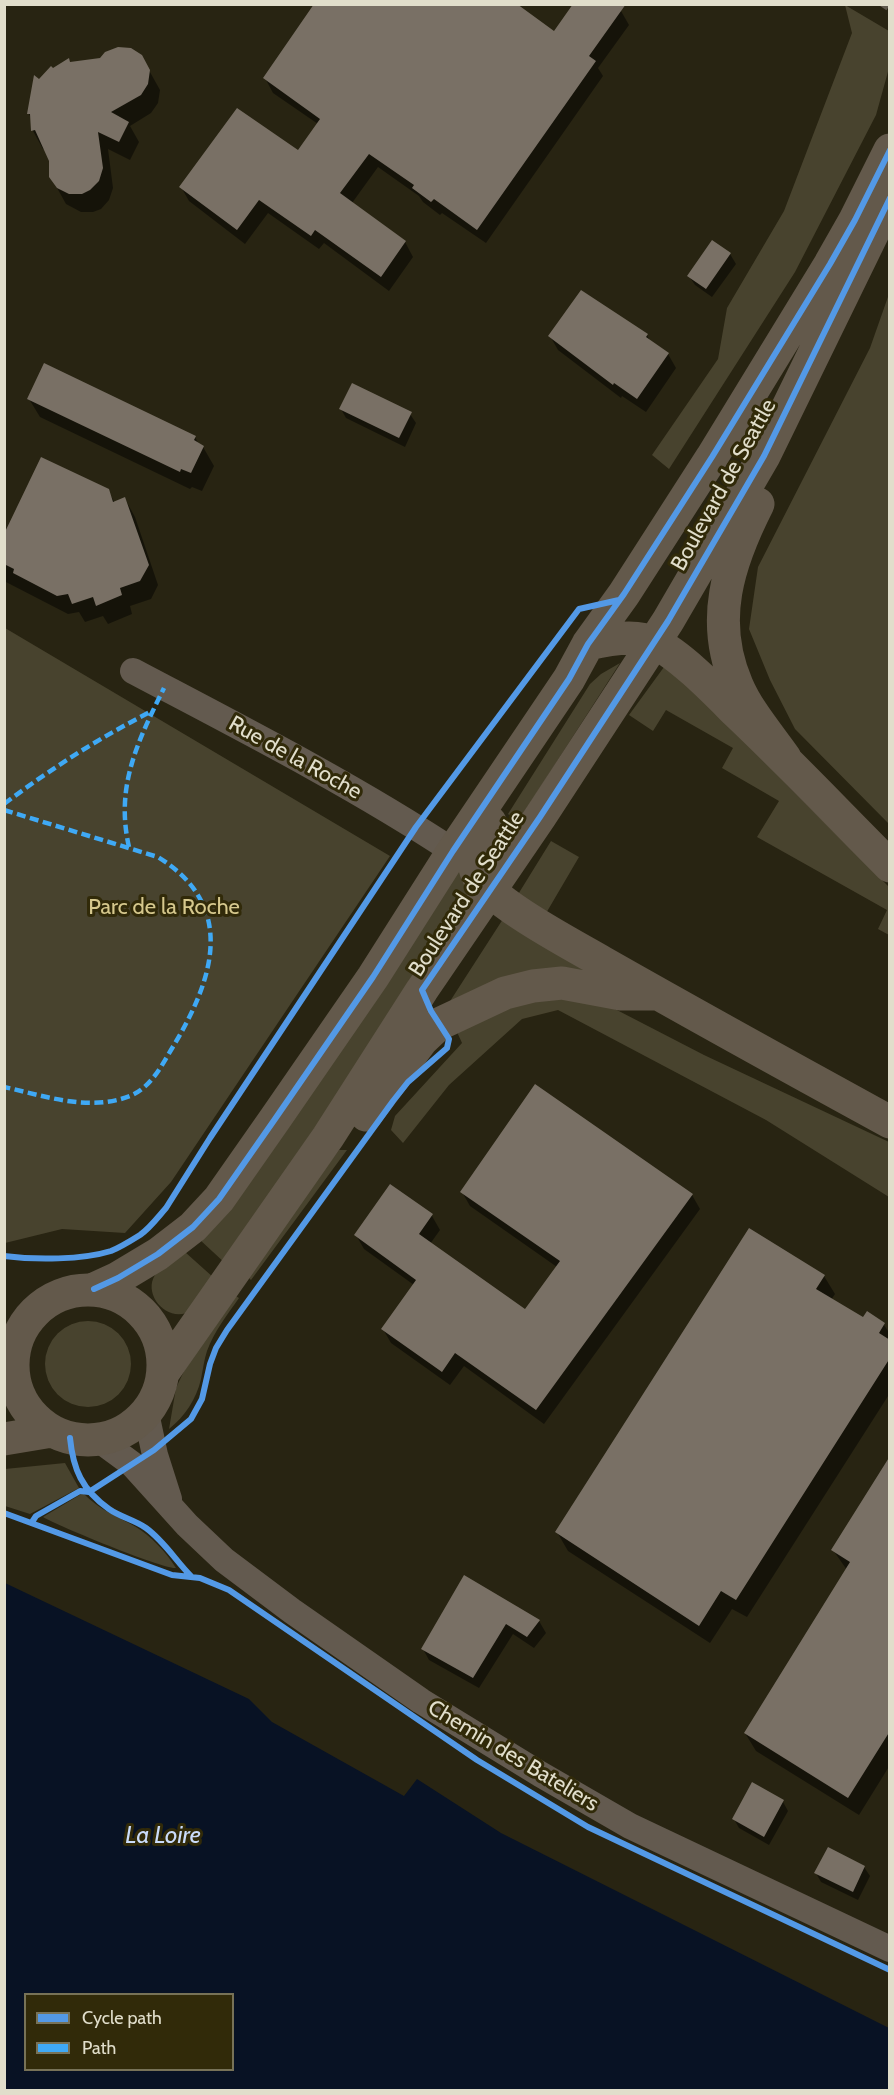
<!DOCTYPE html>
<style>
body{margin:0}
#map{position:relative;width:894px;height:2095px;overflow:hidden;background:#282412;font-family:Cabin,sans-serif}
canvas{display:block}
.frame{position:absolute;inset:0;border:6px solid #e1decb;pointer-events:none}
.legend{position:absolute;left:24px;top:1993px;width:210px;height:78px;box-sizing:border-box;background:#312a09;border:2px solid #777257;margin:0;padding:8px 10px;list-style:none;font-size:18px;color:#e1decb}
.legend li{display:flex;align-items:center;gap:12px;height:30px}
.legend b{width:30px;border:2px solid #777257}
</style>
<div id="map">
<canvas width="894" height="2095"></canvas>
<div class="frame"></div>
<ul class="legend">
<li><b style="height:8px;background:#5399e6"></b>Cycle path</li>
<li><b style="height:8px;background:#3fa9f5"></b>Path</li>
</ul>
</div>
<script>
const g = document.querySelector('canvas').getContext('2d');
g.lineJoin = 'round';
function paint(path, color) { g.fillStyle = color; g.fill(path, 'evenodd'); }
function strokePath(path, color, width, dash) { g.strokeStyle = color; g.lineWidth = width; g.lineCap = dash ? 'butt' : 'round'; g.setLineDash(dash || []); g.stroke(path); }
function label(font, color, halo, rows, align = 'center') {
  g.font = font + ' Cabin,sans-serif'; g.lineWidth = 6; g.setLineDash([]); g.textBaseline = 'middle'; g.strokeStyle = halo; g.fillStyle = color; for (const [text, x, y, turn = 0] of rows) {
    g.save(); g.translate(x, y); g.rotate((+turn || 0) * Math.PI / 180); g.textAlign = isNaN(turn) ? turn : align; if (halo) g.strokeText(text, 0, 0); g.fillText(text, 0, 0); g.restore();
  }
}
paint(new Path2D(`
 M 845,5 L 889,31 L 889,68 L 876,115 L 795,272 L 669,469 L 652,455 L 718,359 L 727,308 L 784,211 L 852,33 Z
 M 889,294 L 889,824 L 795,729 L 770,680 L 749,629 L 758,567 L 870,348 Z
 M 5,628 L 390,856 L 171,1182 L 125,1233 L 62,1229 L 5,1243 Z
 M 620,663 L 518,822 L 508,814 L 590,684 L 601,674 Z
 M 664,667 L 699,692 L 788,786 L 889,887 L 889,935 L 878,929 L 887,910 L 757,837 L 779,801 L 722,768 L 733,748 L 666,710 L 653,731 L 629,715 Z
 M 551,841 L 579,857 L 545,915 L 517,896 Z
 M 460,858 L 473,891 L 226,1264 L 199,1239 Z
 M 503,919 L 592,974 L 445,1009 Z
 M 564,997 L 613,1008 L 704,1055 L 889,1142 L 889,1197 L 766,1120 L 558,1010 L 522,1019 L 449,1085 L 403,1143 L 391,1130 L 395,1116 L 462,1043 L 457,1032 L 526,1000 Z
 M 339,1150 L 347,1150 L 251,1280 L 245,1274 Z
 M 185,1252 L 214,1278 L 186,1313 C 165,1320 143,1294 155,1275 C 161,1266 175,1259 185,1252 Z
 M 234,1295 L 239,1298 C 227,1315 214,1332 207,1351 C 204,1360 203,1369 201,1379 C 196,1400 185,1416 169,1429 L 176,1388 L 184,1371 Z
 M45 1364a43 43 0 1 1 86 0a43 43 0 1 1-86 0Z
 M 65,1463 L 79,1488 L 30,1514 L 5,1506 L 5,1469 Z
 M 83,1493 C 101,1511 115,1515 136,1527 C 151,1536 166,1552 176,1568 C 165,1570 58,1526 43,1517 Z`), '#48432e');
paint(new Path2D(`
 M 5,1583 L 249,1699 L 272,1722 L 404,1796 L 417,1779 L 501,1833 L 889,2028 L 889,2090 L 5,2090 ZM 26,1994 L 232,1994 L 232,2070 L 26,2070 Z`), '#081224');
paint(new Path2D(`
 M 621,11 L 629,25 L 598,68 L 603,76 L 486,243 L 442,213 L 440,215 L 423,202 L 419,196 L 378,167 L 352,203 L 405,242 L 413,257 L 389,291 L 324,243 L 319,249 L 268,213 L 245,244 L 189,201 L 181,187 L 298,153 L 318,124 L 273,93 L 265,78 L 554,33 Z
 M 141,56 L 160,90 L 158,103 L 151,113 L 130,126 L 139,142 L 130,160 L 108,149 L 113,188 L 109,200 L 101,209 L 93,212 L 81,212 L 66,204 L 51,177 L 50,160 L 45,149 L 43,149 L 33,131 L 31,118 L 29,114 L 40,81 L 53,70 L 70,63 Z
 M 713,242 L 730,254 L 736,264 L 712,297 L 695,285 L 689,276 Z
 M 647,335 L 650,341 L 668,354 L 676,368 L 646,412 L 622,396 L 621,398 L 558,350 L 550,336 Z
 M 29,399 L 195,437 L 199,445 L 203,447 L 214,466 L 202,491 L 192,487 L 190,489 L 40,417 Z
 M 341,409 L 410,414 L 416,423 L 405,447 L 346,418 Z
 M 108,491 L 115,503 L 125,499 L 135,517 L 158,585 L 151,599 L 130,606 L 132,614 L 108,624 L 103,616 L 85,622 L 79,612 L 68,614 L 4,581 L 4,538 Z
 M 391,1186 L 432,1216 L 440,1230 L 430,1244 L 525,1311 L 557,1267 L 470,1206 L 462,1192 L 692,1195 L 700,1209 L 544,1424 L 464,1366 L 450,1385 L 391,1343 L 383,1329 L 414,1285 L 364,1249 L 356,1235 Z
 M 824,1276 L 835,1294 L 831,1300 L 863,1319 L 884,1325 L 890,1334 L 890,1393 L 747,1617 L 732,1609 L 710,1643 L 568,1551 L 557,1532 Z
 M 890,1459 L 890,1765 L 859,1815 L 756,1751 L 745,1733 L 847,1570 L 833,1550 Z
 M 465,1577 L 539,1621 L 546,1633 L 534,1648 L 513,1634 L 479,1688 L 429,1660 L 423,1649 Z
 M 783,1802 L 788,1811 L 769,1845 L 739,1828 L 734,1819 Z
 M 864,1867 L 870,1876 L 858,1900 L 821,1882 L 816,1873 Z`), '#0007');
paint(new Path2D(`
 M 314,4 L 517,4 L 554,31 L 573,4 L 626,4 L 589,56 L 596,61 L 477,230 L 434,199 L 431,202 L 412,188 L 414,185 L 369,154 L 340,193 L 406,241 L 381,277 L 315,230 L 311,236 L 259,200 L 237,230 L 179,187 L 237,108 L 298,150 L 320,119 L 263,78 Z
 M 118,47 L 131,48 L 142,55 L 150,70 L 148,84 L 141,95 L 111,112 L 129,122 L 119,142 L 98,132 L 103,168 L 99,181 L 90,190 L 82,194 L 69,194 L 57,188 L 49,177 L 49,161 L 35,130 L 31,131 L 30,114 L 27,114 L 34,75 L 39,79 L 51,66 L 53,68 L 69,58 L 70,62 L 100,58 L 105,52 Z
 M 712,240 L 731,253 L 706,289 L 687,276 Z
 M 581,290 L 648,334 L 646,337 L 669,353 L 637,399 L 614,383 L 613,385 L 548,336 Z
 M 44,363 L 196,436 L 194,440 L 204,446 L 191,473 L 181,469 L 180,472 L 27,399 Z
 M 352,383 L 412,412 L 399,438 L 339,409 Z
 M 41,457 L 109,489 L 113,502 L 125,497 L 149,565 L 140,581 L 120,588 L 122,595 L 96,606 L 93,597 L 72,604 L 68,594 L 57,596 L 13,573 L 14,569 L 4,564 L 4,534 Z
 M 535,1084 L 693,1194 L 536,1410 L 455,1353 L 442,1372 L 381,1329 L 416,1280 L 354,1235 L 390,1184 L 433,1214 L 419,1234 L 525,1309 L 560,1261 L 460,1192 Z
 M 749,1228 L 825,1275 L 816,1289 L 863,1317 L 867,1311 L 885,1323 L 879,1333 L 890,1340 L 890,1358 L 736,1600 L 721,1591 L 699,1626 L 555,1532 Z
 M 890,1456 L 890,1731 L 848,1798 L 744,1733 L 850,1562 L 831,1550 Z
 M 464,1575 L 540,1620 L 527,1637 L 506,1624 L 473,1678 L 421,1649 Z
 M 752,1782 L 784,1800 L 764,1837 L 732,1819 Z
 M 828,1847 L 865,1866 L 853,1892 L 814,1873 Z`), '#797065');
strokePath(new Path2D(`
 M 133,671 C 241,728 351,784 453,851
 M 146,1413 L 155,1455 L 169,1499
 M 98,1439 L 132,1464 L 187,1525 L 224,1560 L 292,1611 L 421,1701 L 540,1774 L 630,1826 L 890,1949`), '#635a4f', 26);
strokePath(new Path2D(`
 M 758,504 C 728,563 709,621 737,685 C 748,711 769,735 785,758
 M 588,644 C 609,639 636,634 655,643 C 680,655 715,691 735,711 C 788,761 838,814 890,866
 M 490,822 C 479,839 468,857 478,876 C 492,903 573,945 602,962 C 697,1016 793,1069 890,1122
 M 366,1115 L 422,1040 L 439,1024 L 505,993 L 533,986 L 562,983 L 621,994 L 651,994
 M 94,1289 L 118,1278 L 158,1254 L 193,1227 L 219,1199 L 275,1119 L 373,977 L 453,851 L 569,679 L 588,644 L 624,594 L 712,457 L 830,264 L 855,220 L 890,150
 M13 1365a75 75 0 1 1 150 0a75 75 0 1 1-150 0Z
 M 163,1373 L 328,1137 L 422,990 L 540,817 L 668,621 L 764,456 L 889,200
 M 4,1439 L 52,1431`), '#63594b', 33);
strokePath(new Path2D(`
 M 881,4 L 890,10`), '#605b4e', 4.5, [8, 8]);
strokePath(new Path2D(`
 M 4,804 C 52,768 99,738 152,711
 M 4,810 L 158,857 C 237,906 214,978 174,1045 C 163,1063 152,1087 130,1096 C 89,1112 45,1096 4,1087
 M 129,847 C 115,786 138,741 164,688`), '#3fa9f5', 4.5, [9, 4.5]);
strokePath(new Path2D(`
 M 4,1256 C 35,1260 82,1260 111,1251 C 121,1247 132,1240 140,1235 C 150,1228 158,1217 166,1208 L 210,1138 L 416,827 L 579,609 L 619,600
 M 94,1289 L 118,1278 L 158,1254 L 193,1227 L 219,1199 L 275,1119 L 373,977 L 453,851 L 569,679 L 588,644 L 624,594 L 712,457 L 830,264 L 855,220 L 890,150
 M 70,1438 C 73,1469 82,1490 109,1509 C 120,1517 135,1520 146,1528 C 164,1541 176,1561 191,1576
 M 4,1513 L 172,1575 L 200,1578 L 229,1590 L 477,1760 L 588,1827 L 890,1970
 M 32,1522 L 36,1516 L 80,1491 L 89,1492 L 154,1450 L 191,1419 L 202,1399 L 210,1364 L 216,1348 L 227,1330 L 393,1101 L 408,1082 L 447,1048 L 449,1039 L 431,1011 L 422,990 L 540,817 L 668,621 L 764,456 L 890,198`), '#5399e6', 6);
label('22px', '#e1decb', '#312a09', [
 ["Boulevard de Seattle",724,485,-61],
 ["Rue de la Roche",295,758,29],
 ["Boulevard de Seattle",467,894,-57],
 ["Chemin des Bateliers",513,1756,31]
]);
label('22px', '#d6c88d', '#312a09', [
 ["Parc de la Roche",164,908]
]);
label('italic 24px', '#cadcfb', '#312a09', [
 ["La Loire",163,1836]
]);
</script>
